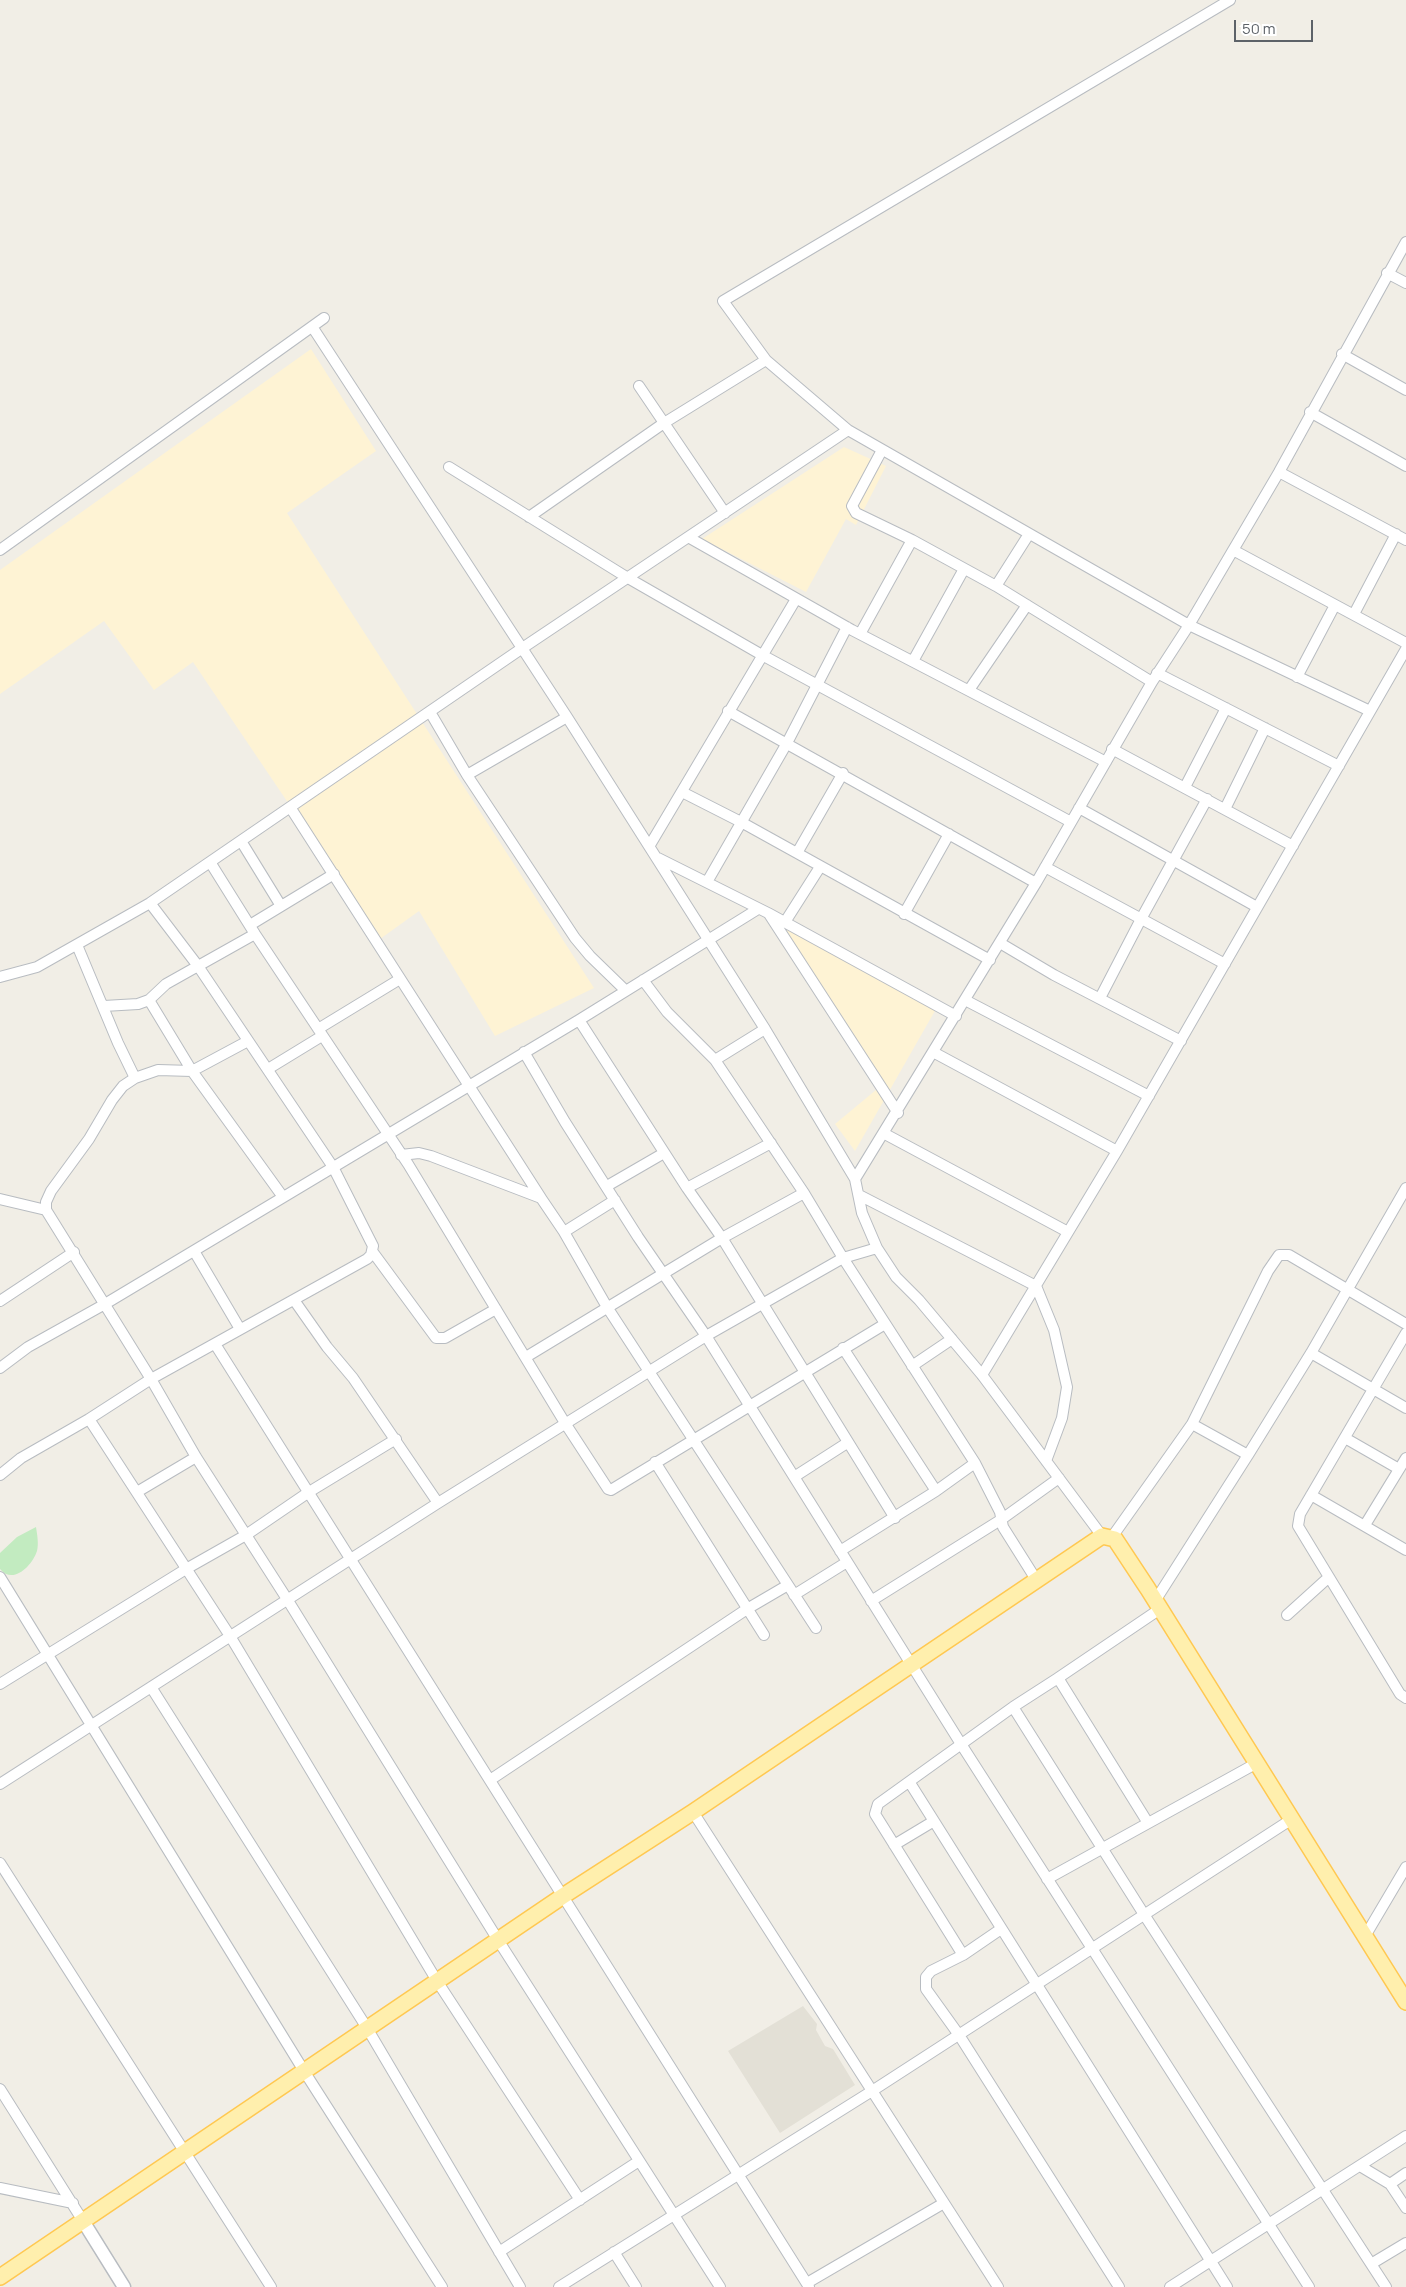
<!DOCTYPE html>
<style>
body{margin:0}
#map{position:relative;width:1406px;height:2287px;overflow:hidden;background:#f1eee6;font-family:Manrope,sans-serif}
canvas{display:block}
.scale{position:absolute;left:1234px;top:20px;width:79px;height:22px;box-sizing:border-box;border:2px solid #5d6268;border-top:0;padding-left:6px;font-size:15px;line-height:18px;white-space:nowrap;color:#5d6268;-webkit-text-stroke:4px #fff;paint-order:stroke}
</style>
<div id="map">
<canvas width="1406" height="2287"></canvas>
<div class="scale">50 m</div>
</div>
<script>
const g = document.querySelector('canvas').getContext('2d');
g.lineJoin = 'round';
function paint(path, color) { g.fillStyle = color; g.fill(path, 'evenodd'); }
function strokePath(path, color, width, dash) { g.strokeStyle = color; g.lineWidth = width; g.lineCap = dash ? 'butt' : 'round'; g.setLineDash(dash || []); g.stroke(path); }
paint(new Path2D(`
 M 803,2006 L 817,2024 L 816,2030 L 825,2046 L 833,2049 L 855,2085 L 780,2133 L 728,2051 Z`), '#e3e0d6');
paint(new Path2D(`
 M 36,1527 C 37,1534 39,1543 37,1551 C 32,1566 13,1585 0,1569 L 0,1553 L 17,1537 Z`), '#c2ebc0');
paint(new Path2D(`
 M 311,349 L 376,451 L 287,513 L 594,988 L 495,1036 L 419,911 L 380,939 L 193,662 L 154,690 L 104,621 L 0,694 L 0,570 Z
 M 844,447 L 886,466 L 856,525 L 846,519 L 806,592 L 702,539 Z
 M 778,923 L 936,1009 L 855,1151 L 835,1124 L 882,1085 Z`), '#fef3d4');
const minor = new Path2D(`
 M 1230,0 L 723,301 L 766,360 L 848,430 L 1189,625 L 1370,711
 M 1387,273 L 1406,283
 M 313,328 L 567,717 L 765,1029 L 855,1179 L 862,1213 L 877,1248 L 896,1277 L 919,1300 L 982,1375 L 1102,1536
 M 1342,354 L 1406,390
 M 639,386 L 725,513
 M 1310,412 L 1406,466
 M 882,450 L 852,506 L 856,513 L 912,540 L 996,586 L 1152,682
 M 449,467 L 628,578 L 762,655 L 1071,822
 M 1279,472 L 1406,540
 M 529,517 L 664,423 L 766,360
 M 688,537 L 852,630 L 1106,762
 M 0,550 L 324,318
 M 1233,550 L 1406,643
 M 996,586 L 1029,534
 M 1354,614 L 1396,534
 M 860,634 L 912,540
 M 913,661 L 964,569
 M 1157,673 L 1339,766
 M 1297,677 L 1335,605
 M 969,690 L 1027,605
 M 728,711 L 1036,883
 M 430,712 L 467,775 L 575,938 L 590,956 L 625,990
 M 1112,749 L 1293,846
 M 467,775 L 567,717
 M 1185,787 L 1226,708
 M 682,792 L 741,822 L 990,960
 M 290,807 L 541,1198
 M 1079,808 L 1257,907
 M 1225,809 L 1265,728
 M 241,841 L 281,906
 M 650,845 L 796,599
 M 797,853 L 843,773
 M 658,858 L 768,913 L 956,1016
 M 210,862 L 255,934 L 408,1164 L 565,1423 L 608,1489 L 611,1490 L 885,1324
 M 1045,867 L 1225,964
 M 707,882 L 787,743 L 847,627
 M 769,914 L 898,1113
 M 904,914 L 949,834
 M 785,922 L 820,867
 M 250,925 L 334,874
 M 255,934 L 166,984 L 149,1000 L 192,1071 L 283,1197
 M 1000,943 L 1054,975 L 1181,1041
 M 77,945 L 118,1043 L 135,1078
 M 0,977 L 37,967 L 150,903 L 521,649 L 848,430
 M 643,980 L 667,1012 L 715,1060 L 804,1193 L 843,1258 L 975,1463 L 1000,1512 L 1003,1527 L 1037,1581
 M 1100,998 L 1141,919 L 1207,799
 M 965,1000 L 1149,1096
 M 104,1006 L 138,1004 L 149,1000
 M 579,1020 L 687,1188 L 722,1238 L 895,1518
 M 318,1029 L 400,979
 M 248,1041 L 192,1071 L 158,1070 L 135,1078 L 123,1086 L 112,1100 L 89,1139 L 51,1191 L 46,1202 L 46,1210 L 151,1379 L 196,1457 L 287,1599 L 498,1940 L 720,2287
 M 524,1052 L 565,1122 L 638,1237 L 706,1336 L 961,1744 L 1309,2287
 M 933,1052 L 1117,1151
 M 715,1060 L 765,1029
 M 268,1069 L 322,1036
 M 885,1134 L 1068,1232
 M 401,1155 L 419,1153 L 431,1156 L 541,1198 L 564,1232
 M 855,1179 L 1036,883 L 1152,682 L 1189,625 L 1279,472 L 1406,242
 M 607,1186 L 664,1153
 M 687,1188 L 771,1143
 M 859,1195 L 1036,1286 L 1054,1330 L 1067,1387 L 1062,1418 L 1046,1461
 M 0,1199 L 46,1210
 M 615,1200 L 564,1232 L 607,1307 L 816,1628
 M 194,1251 L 240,1329
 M 372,1251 L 436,1338 L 445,1338 L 496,1309
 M 294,1300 L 327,1347 L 353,1378 L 438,1503
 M 0,1301 L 74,1252
 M 1406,1333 L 1300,1514 L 1298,1526 L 1400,1694 L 1406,1698
 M 215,1344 L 809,2287
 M 843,1348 L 936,1491
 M 1311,1353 L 1406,1408
 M 526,1357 L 722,1238 L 804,1193
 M 912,1366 L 952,1339
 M 0,1368 L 28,1347 L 105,1304 L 579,1020 L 758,909
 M 982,1375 L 1117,1151 L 1406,649
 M 89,1419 L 230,1636 L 437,1981 L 580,2200
 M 1192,1424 L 1268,1271 L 1279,1255 L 1289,1255 L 1406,1324
 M 1345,1438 L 1399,1469
 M 655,1462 L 764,1635
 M 0,1475 L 21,1458 L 89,1419 L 151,1379 L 367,1259 L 371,1255 L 373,1246 L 333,1167 L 198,966 L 150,903
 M 794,1477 L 847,1443
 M 137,1492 L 196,1457
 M 1311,1495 L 1406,1550
 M 1365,1525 L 1406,1458
 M 1112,1537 L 1192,1424 L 1248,1455 L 1311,1353 L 1406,1188
 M 840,1551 L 936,1491 L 975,1463
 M 0,1577 L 304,2071 L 442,2287
 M 794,1595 L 847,1562
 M 871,1601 L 1002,1519 L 1059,1478
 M 1155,1601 L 1248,1455
 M 1287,1615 L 1329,1577
 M 1058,1678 L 1160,1609
 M 0,1684 L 186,1569 L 246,1535 L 309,1492 L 396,1439
 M 151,1687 L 367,2028 L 520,2287
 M 1013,1707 L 1145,1916 L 1386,2287
 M 490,1780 L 747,1609 L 788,1585
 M 910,1783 L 1227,2287
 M 0,1784 L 438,1503 L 706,1336 L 843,1258 L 877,1248
 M 693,1812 L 998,2287
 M 894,1845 L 934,1821
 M 0,1863 L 271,2287
 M 1047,1879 L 1257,1763
 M 1001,1929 L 963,1955 L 931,1971 L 926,1977 L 926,1989 L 959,2035 L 1119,2287
 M 1364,1938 L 1406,1867
 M 963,1955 L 875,1814 L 878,1804 L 1013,1707 L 1058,1678 L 1148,1823
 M 0,2089 L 83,2221
 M 1360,2166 L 1390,2184 L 1406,2208
 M 1390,2184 L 1406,2173
 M 0,2188 L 73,2203
 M 499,2252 L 639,2161
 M 614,2252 L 636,2287
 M 1371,2264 L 1406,2243
 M 807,2283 L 944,2203
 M 559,2287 L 872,2091 L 1292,1819
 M 1170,2287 L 1406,2136`);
const tertiary = new Path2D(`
 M 83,2221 L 124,2287`);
const primary = new Path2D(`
 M 0,2277 L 563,1896 L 693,1812 L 1102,1536 L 1115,1539 L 1148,1589 L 1406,2002`);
strokePath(minor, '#b8bcc1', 12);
strokePath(tertiary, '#b8bcc1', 15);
strokePath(primary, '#ffc851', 18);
strokePath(minor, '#fff', 10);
strokePath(tertiary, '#fff', 12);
strokePath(primary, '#ffefad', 15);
</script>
